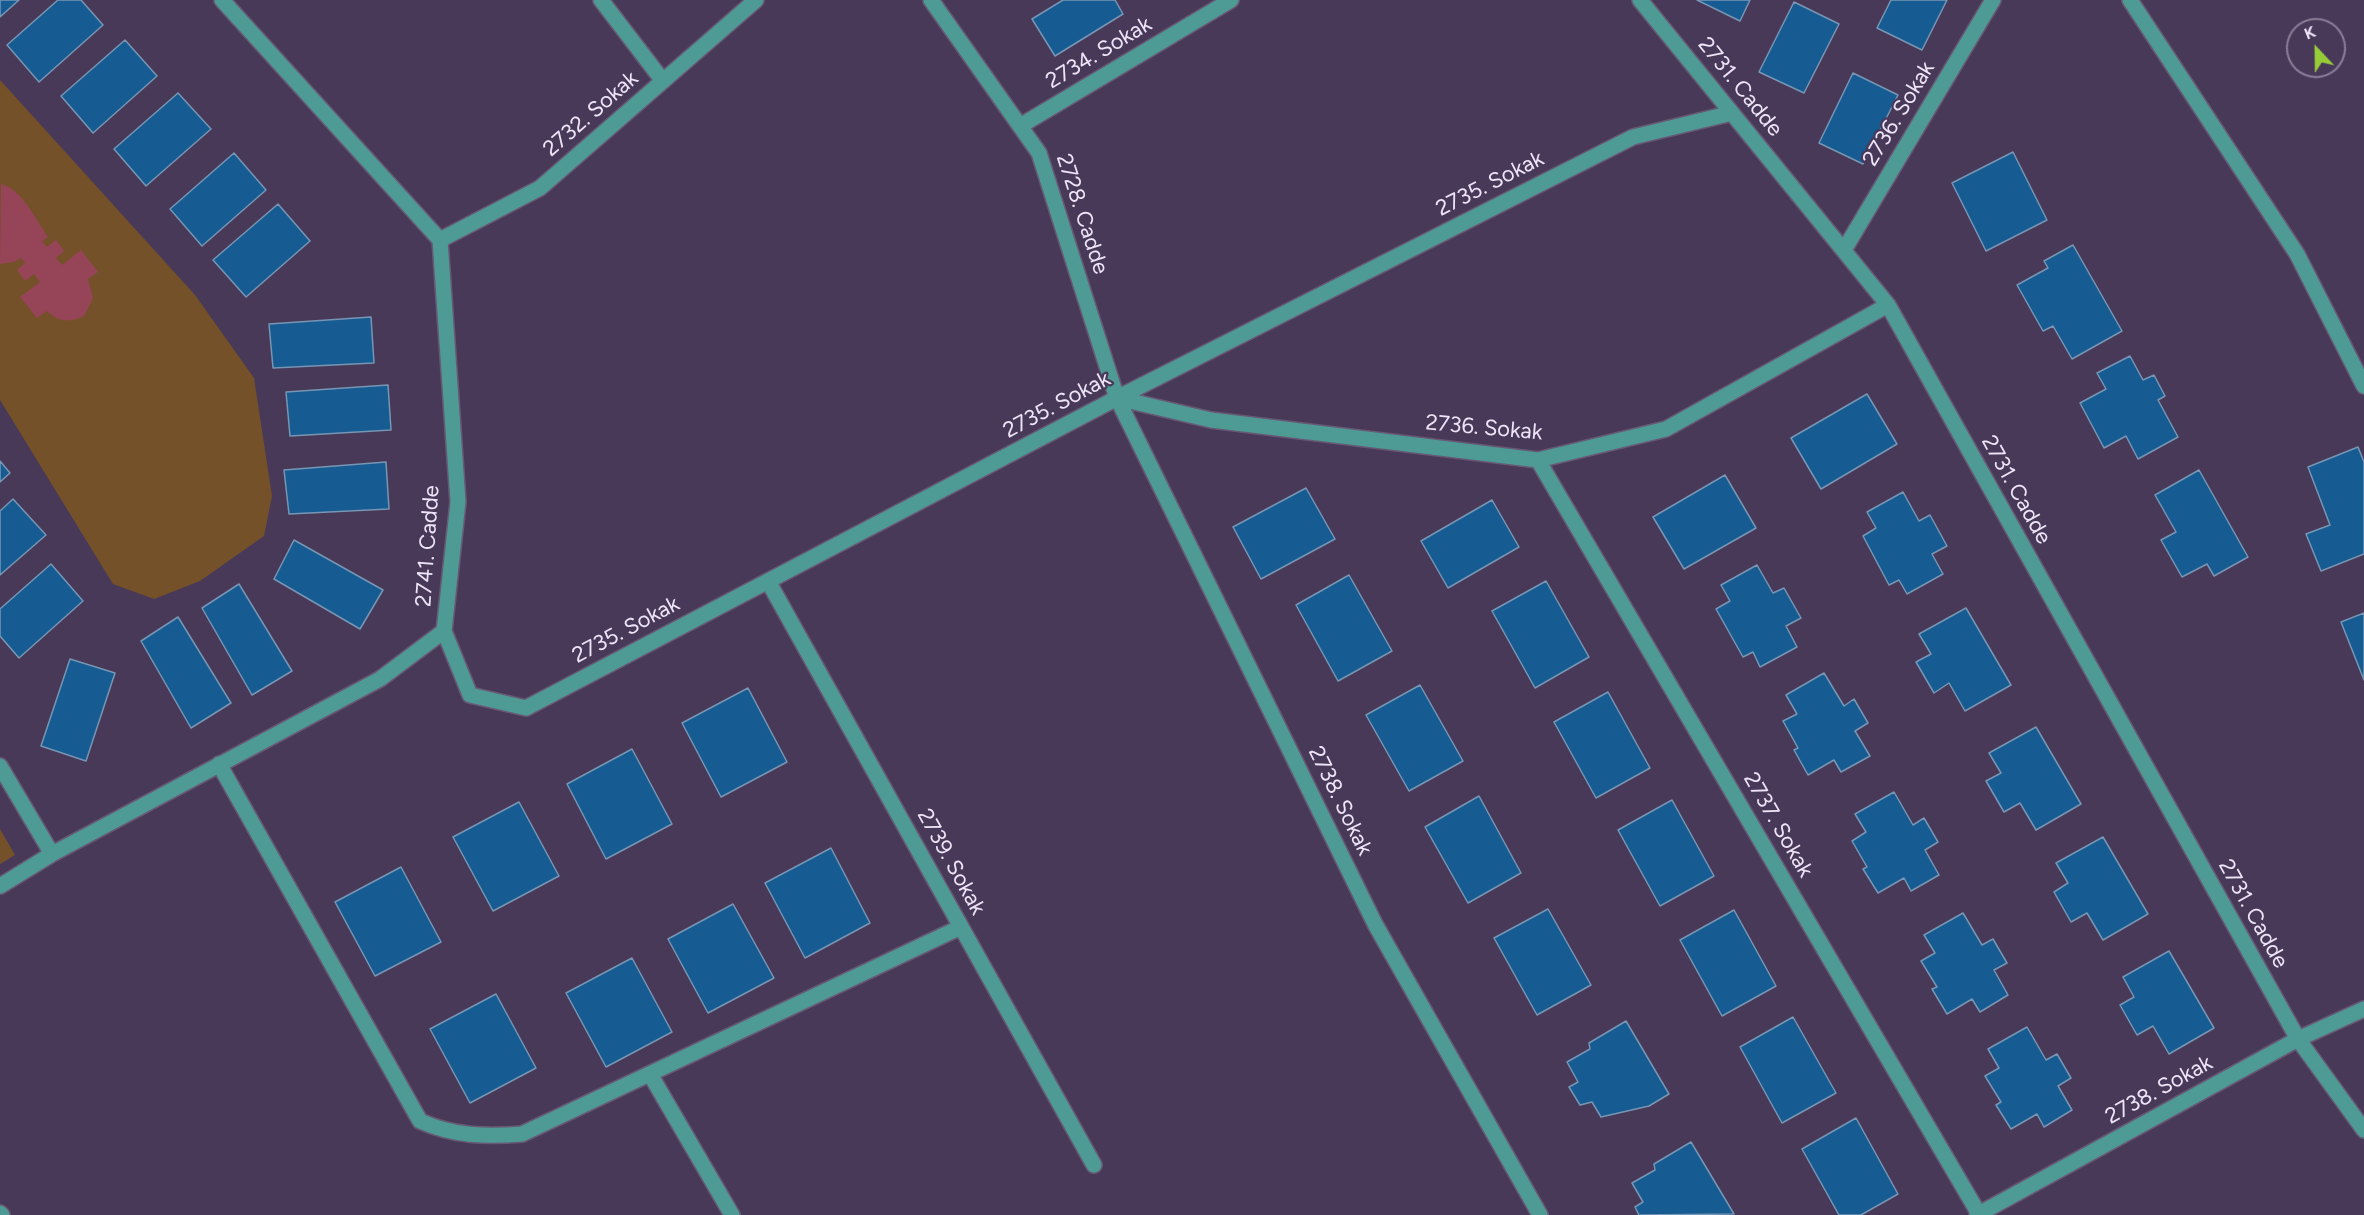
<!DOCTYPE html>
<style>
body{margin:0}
#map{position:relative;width:2364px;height:1215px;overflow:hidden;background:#493959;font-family:Figtree,sans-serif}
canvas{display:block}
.north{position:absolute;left:2286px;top:18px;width:60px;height:60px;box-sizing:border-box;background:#493959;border:2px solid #8b7d98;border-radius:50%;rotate:338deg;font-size:16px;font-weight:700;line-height:24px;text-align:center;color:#ede4f7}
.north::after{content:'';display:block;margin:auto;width:21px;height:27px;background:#97cc39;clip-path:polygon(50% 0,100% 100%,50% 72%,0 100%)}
</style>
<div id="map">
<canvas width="2364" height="1215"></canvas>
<div class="north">K</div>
</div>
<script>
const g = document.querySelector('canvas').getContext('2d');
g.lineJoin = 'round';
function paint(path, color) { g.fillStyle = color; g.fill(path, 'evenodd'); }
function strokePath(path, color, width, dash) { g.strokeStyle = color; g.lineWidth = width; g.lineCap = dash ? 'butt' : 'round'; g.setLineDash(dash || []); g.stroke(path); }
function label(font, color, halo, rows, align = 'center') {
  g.font = font + ' Figtree,sans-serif'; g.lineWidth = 4.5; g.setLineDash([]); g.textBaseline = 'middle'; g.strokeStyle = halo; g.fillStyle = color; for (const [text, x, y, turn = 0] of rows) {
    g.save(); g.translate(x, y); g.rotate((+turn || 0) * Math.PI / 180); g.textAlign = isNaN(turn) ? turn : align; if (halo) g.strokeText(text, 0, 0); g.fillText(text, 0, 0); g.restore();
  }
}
paint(new Path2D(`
 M 0,80 L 195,295 L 254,378 L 272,496 L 264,536 L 200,581 L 154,599 L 113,584 L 0,400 Z
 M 0,829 L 15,855 L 0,864 Z`), '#745129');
paint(new Path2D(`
 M 1,184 C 22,189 36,220 48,237 L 42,241 L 47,247 L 56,240 L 64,251 L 56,258 L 62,265 L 81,250 L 98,272 L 88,279 L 93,298 L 84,316 C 69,323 59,322 47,311 L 37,318 L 20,297 L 40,282 L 34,274 L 25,281 L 17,270 L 25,263 L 21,258 L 14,262 L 0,264 Z`), '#964558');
const building = new Path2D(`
 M 0,0 L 19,0 L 0,17 Z
 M 58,0 L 81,0 L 103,25 L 39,82 L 7,45 Z
 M 1063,0 L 1115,0 L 1123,14 L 1055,56 L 1032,19 Z
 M 1697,0 L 1750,0 L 1740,21 Z
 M 1891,0 L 1947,0 L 1922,50 L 1877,28 Z
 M 1794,2 L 1839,24 L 1804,93 L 1759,72 Z
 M 125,40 L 157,76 L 93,133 L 61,96 Z
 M 1853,73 L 1898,95 L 1863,164 L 1819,143 Z
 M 178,93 L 211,129 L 146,186 L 114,149 Z
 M 2013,152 L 2047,220 L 1986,251 L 1952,183 Z
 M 234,153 L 266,190 L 202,246 L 170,209 Z
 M 278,204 L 310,241 L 246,297 L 213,260 Z
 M 2073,245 L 2122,331 L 2072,359 L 2053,326 L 2043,331 L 2017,285 L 2048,268 L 2044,261 Z
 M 371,317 L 374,363 L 273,368 L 269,324 Z
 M 2130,356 L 2143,380 L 2154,375 L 2165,396 L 2158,400 L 2178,437 L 2138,459 L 2126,436 L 2104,448 L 2080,403 L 2106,389 L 2097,373 Z
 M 388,385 L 391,430 L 290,436 L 286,392 Z
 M 1867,394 L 1897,444 L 1821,489 L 1791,438 Z
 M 2358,447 L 2364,462 L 2364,554 L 2321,571 L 2306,534 L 2330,525 L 2308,467 Z
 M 0,461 L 10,473 L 0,482 Z
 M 386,462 L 389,509 L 289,514 L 284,470 Z
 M 2199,470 L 2248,557 L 2214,576 L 2207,564 L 2182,577 L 2161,540 L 2176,532 L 2155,495 Z
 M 1725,475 L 1756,528 L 1684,569 L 1653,517 Z
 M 1306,488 L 1335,539 L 1261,579 L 1233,527 Z
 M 1903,492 L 1919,521 L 1930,515 L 1947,546 L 1932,554 L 1943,574 L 1907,594 L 1899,580 L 1889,585 L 1863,536 L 1876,528 L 1867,512 Z
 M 13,499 L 46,535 L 0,575 L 0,511 Z
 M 1492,500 L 1519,547 L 1448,588 L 1421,541 Z
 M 294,540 L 383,590 L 360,629 L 274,579 Z
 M 51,564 L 83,601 L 19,658 L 0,636 L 0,609 Z
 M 1757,565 L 1773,593 L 1784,588 L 1801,618 L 1786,626 L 1797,647 L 1760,667 L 1753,652 L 1743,657 L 1716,609 L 1730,601 L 1721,585 Z
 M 1349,575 L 1392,651 L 1338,681 L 1296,605 Z
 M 1546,581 L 1589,657 L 1535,688 L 1492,611 Z
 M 239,584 L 292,671 L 252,695 L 202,608 Z
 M 1966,608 L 2011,685 L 1965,711 L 1949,683 L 1934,693 L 1916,662 L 1931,654 L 1919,634 Z
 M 2364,613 L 2364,680 L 2341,622 Z
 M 178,617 L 231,703 L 191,728 L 141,641 Z
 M 70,659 L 115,673 L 86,761 L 41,746 Z
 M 1824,673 L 1844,706 L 1854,699 L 1868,723 L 1855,731 L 1870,756 L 1841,772 L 1834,760 L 1808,775 L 1794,750 L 1798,748 L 1783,721 L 1797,714 L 1786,695 Z
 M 1420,685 L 1463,761 L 1409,791 L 1366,715 Z
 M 748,688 L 787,762 L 721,797 L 682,723 Z
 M 1608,692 L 1650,768 L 1596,798 L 1554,722 Z
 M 2036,727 L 2081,804 L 2036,830 L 2020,803 L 2004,812 L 1986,781 L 2001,773 L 1989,753 Z
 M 632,749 L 672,824 L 606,859 L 567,784 Z
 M 1894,792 L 1913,825 L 1924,818 L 1938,842 L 1925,850 L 1939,875 L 1911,891 L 1904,878 L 1878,893 L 1863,869 L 1867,867 L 1852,841 L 1866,832 L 1855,814 Z
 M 1479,796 L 1521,873 L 1468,903 L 1425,827 Z
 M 1672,800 L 1714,876 L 1660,906 L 1618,830 Z
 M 519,802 L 559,876 L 493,911 L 453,837 Z
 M 2103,837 L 2148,914 L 2103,940 L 2087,913 L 2071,922 L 2054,892 L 2068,883 L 2056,863 Z
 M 831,848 L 870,923 L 805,958 L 765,883 Z
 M 401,867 L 441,942 L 375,976 L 335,902 Z
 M 733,904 L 774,978 L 708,1013 L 668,939 Z
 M 1548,909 L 1591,985 L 1537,1015 L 1494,938 Z
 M 1734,910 L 1776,986 L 1722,1016 L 1680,940 Z
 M 1963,913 L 1982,945 L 1993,939 L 2007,963 L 1994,970 L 2008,995 L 1980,1012 L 1972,999 L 1947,1014 L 1932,989 L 1937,987 L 1921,961 L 1935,953 L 1924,935 Z
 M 2169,951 L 2214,1028 L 2169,1054 L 2153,1026 L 2137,1035 L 2120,1005 L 2134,997 L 2123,977 Z
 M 632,958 L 672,1032 L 606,1067 L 566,993 Z
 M 496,994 L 536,1068 L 470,1103 L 430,1029 Z
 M 1793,1017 L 1836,1093 L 1782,1123 L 1740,1047 Z
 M 1626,1021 L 1669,1094 L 1649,1106 L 1601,1117 L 1592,1102 L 1580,1105 L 1569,1087 L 1578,1082 L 1567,1062 L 1590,1049 L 1589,1043 Z
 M 2027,1027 L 2046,1060 L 2057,1054 L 2071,1078 L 2058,1086 L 2072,1110 L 2044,1127 L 2037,1114 L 2011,1129 L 1996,1105 L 2001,1102 L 1985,1076 L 1999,1068 L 1988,1049 Z
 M 1856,1118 L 1898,1194 L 1861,1215 L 1839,1215 L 1802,1149 Z
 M 1691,1142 L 1734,1214 L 1639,1215 L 1635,1207 L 1643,1202 L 1632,1183 L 1655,1170 L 1654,1164 Z`);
paint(building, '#165b91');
strokePath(building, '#7796b4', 1.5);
const minor = new Path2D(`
 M 601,0 L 663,81
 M 931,0 L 1039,153 L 1117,398 L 1375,924 L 1540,1215
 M 1640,0 L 1888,305 L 2298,1039 L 2364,1130
 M 2130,0 L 2297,254 L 2364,386
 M 1020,126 L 1231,0
 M 440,240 L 540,188 L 756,0
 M 1844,250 L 1993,0
 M 1117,398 L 1211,420 L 1538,460 L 1666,429 L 1888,305
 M 1538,460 L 1979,1214
 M 768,581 L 1094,1165
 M 444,631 L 470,695 L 526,708 L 1117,398 L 1633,137 L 1732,113
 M 219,764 L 420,1121 C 453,1136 486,1137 522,1134 L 961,927
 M 0,766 L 52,854
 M 0,886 L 52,854 L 380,679 L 444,631 L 458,502 L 440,240 L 222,0
 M 650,1074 L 732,1215
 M 0,1213 L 2,1215
 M 1977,1215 L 2298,1039 L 2364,1009`);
strokePath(minor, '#675875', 18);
strokePath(minor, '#4e9a94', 15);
label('22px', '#ede4f7', '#493959', [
 ["2734. Sokak",1099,53,-31],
 ["2731. Cadde",1740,87,51],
 ["2732. Sokak",591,114,-41],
 ["2736. Sokak",1899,114,-59],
 ["2735. Sokak",1490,184,-27],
 ["2728. Cadde",1082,214,72],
 ["2735. Sokak",1057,405,-28],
 ["2736. Sokak",1484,428,5],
 ["2731. Cadde",2016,490,61],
 ["2741. Cadde",428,546,-86],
 ["2735. Sokak",626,630,-28],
 ["2738. Sokak",1340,801,64],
 ["2737. Sokak",1778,825,60],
 ["2739. Sokak",951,862,61],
 ["2731. Cadde",2253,914,61],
 ["2738. Sokak",2159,1090,-29]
]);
</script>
